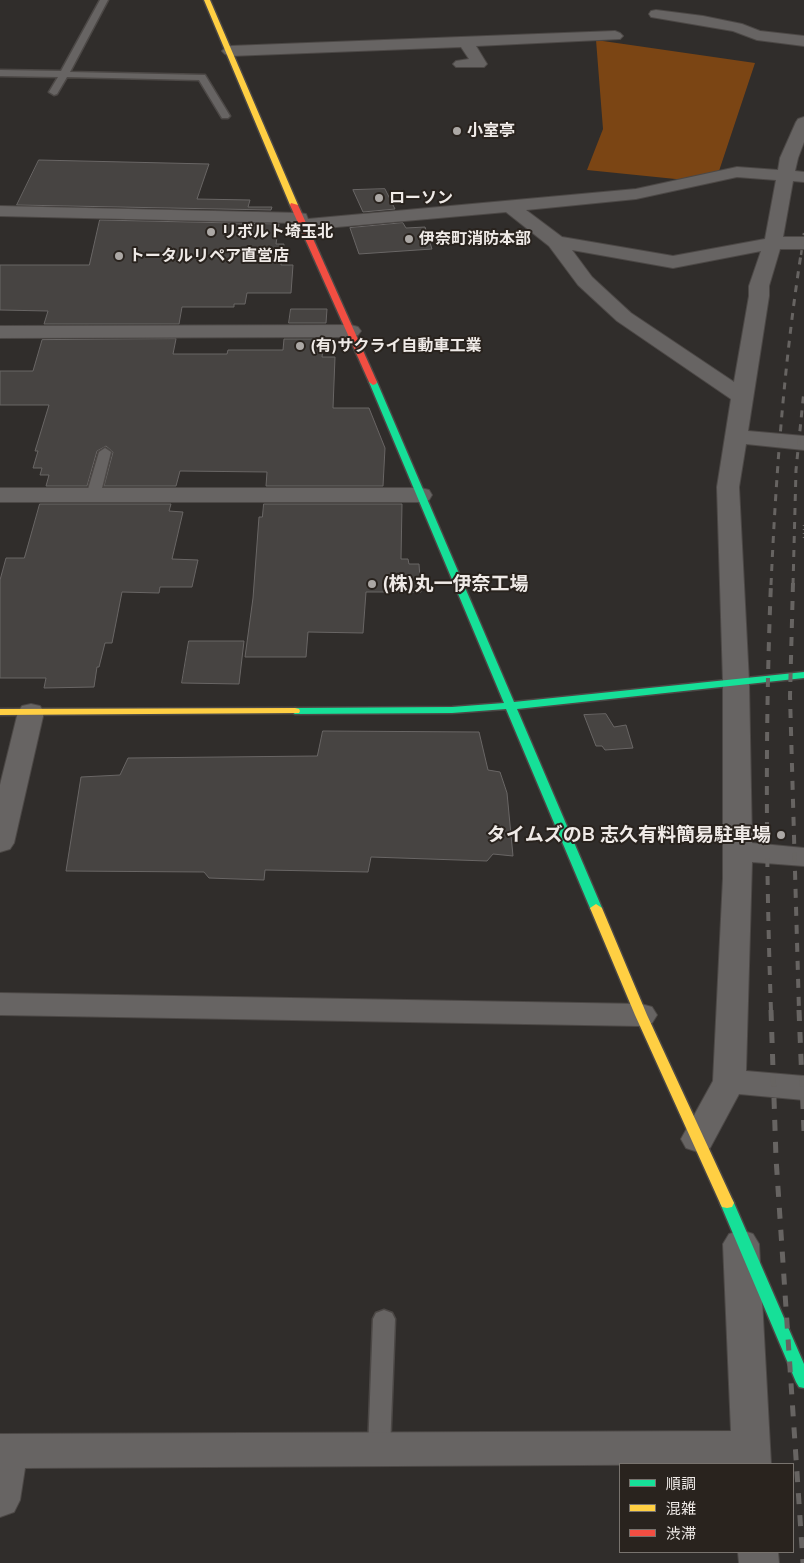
<!DOCTYPE html>
<meta charset="utf-8">
<style>
body{margin:0}
#map{position:relative;width:804px;height:1563px;overflow:hidden;background:#302d2b;font-family:Mulish,"Noto Sans JP",sans-serif}
canvas{display:block}
.legend{position:absolute;left:619px;top:1463px;width:175px;height:90px;box-sizing:border-box;background:#29231e;border:1px solid #78736e;margin:0;padding:6px 9px;list-style:none;font-size:15px;color:#efeae7}
.legend li{display:flex;align-items:center;gap:10px;height:25px}
.legend b{width:25px;border:1px solid #78736e}
</style>
<div id="map">
<canvas width="804" height="1563"></canvas>
<ul class="legend">
<li><b style="height:6px;background:#16e098"></b>順調</li>
<li><b style="height:6px;background:#ffcf43"></b>混雑</li>
<li><b style="height:6px;background:#f24e42"></b>渋滞</li>
</ul>
</div>
<script>
const g = document.querySelector('canvas').getContext('2d');
g.lineJoin = 'round';
function paint(path, color) { g.fillStyle = color; g.fill(path, 'evenodd'); }
function strokePath(path, color, width, dash) { g.strokeStyle = color; g.lineWidth = width; g.lineCap = dash ? 'butt' : 'round'; g.setLineDash(dash || []); g.stroke(path); }
function label(font, color, halo, rows, align = 'center') {
  g.font = font + ' Mulish,"Noto Sans JP",sans-serif'; g.lineWidth = 4; g.setLineDash([]); g.textBaseline = 'middle'; g.strokeStyle = halo; g.fillStyle = color; for (const [text, x, y, turn = 0] of rows) {
    g.save(); g.translate(x, y); g.rotate((+turn || 0) * Math.PI / 180); g.textAlign = isNaN(turn) ? turn : align; if (halo) g.strokeText(text, 0, 0); g.fillText(text, 0, 0); g.restore();
  }
}
paint(new Path2D(`
 M 596,40 L 755,63 L 715,183 L 587,170 L 603,129 Z`), '#7b4514');
const building = new Path2D(`
 M 39,160 L 209,164 L 197,199 L 250,200 L 248,207 L 272,207 L 271,210 L 17,205 Z
 M 385,189 L 395,209 L 363,212 L 353,190 Z
 M 100,220 L 279,224 L 276,244 L 284,244 L 281,265 L 293,265 L 291,293 L 247,293 L 245,304 L 234,304 L 234,307 L 182,307 L 179,324 L 44,324 L 48,311 L 0,310 L 0,265 L 89,265 Z
 M 403,223 L 406,228 L 425,227 L 432,249 L 359,254 L 350,228 Z
 M 291,309 L 327,309 L 326,323 L 289,323 Z
 M 176,339 L 173,354 L 227,354 L 228,350 L 283,350 L 284,339 L 324,339 L 322,357 L 335,357 L 333,408 L 369,408 L 385,448 L 383,486 L 266,486 L 267,472 L 180,471 L 176,486 L 104,486 L 113,452 L 106,446 L 97,451 L 87,486 L 46,486 L 49,475 L 40,475 L 42,468 L 33,468 L 38,451 L 35,451 L 49,405 L 0,405 L 0,371 L 33,371 L 42,340 Z
 M 40,504 L 171,504 L 169,511 L 183,512 L 172,559 L 198,560 L 192,587 L 160,587 L 159,593 L 122,592 L 112,643 L 105,643 L 99,667 L 97,667 L 94,687 L 44,688 L 46,678 L 0,678 L 0,580 L 6,558 L 24,558 Z
 M 264,504 L 402,504 L 401,559 L 408,559 L 409,564 L 419,564 L 421,592 L 366,592 L 363,633 L 308,632 L 306,657 L 245,657 L 253,598 L 259,517 L 262,517 Z
 M 189,641 L 244,641 L 239,684 L 182,683 Z
 M 606,714 L 614,727 L 626,725 L 633,748 L 605,750 L 602,746 L 596,746 L 584,715 Z
 M 323,731 L 479,732 L 488,770 L 500,772 L 507,793 L 513,856 L 493,854 L 487,861 L 371,857 L 368,872 L 265,870 L 264,880 L 209,878 L 204,872 L 66,871 L 81,777 L 120,775 L 128,758 L 317,756 Z`);
paint(building, '#474442');
strokePath(building, '#696665', 1);
const lane = new Path2D(`
 M 100,0 L 108,0 L 70,72 L 205,75 L 230,116 L 228,118 L 222,118 L 199,80 L 67,77 L 57,94 L 54,95 L 49,92 L 58,77 L 0,76 L 0,70 L 61,71 Z
 M 105,448 L 111,452 L 100,496 L 98,499 L 88,499 L 86,496 L 99,452 Z
 M 384,1310 L 392,1313 L 395,1319 L 390,1450 L 387,1457 L 379,1460 L 371,1457 L 368,1450 L 373,1319 L 376,1313 Z`);
const street = new Path2D(`
 M 656,10 L 703,16 L 742,24 L 760,31 L 804,36 L 804,46 L 757,40 L 733,31 L 651,17 L 649,14 L 651,11 Z
 M 615,31 L 620,33 L 623,36 L 620,39 L 476,46 L 487,64 L 484,67 L 456,67 L 453,64 L 456,61 L 469,59 L 461,47 L 230,56 L 225,54 L 222,51 L 225,48 L 230,46 Z
 M 804,117 L 804,142 L 798,158 L 795,171 L 804,172 L 804,182 L 793,181 L 783,237 L 804,237 L 804,249 L 780,249 L 769,286 L 769,296 L 748,431 L 804,436 L 804,450 L 746,444 L 739,487 L 749,682 L 752,843 L 804,848 L 804,866 L 752,862 L 746,1071 L 804,1076 L 804,1100 L 739,1094 L 710,1148 L 698,1152 L 686,1148 L 681,1139 L 713,1081 L 723,878 L 723,682 L 717,487 L 731,399 L 617,321 L 578,285 L 549,246 L 506,212 L 303,230 L 297,229 L 294,225 L 295,223 L 0,216 L 0,206 L 300,213 L 306,214 L 308,219 L 636,189 L 737,167 L 778,170 L 780,158 L 796,122 L 798,119 ZM 737,177 L 776,180 L 765,239 L 673,256 L 562,237 L 526,210 L 636,199 ZM 572,250 L 673,268 L 761,251 L 749,286 L 749,296 L 734,382 L 631,313 L 592,277 Z
 M 351,325 L 358,327 L 361,331 L 358,335 L 351,337 L 0,338 L 0,326 Z
 M 0,488 L 421,488 L 429,490 L 432,495 L 429,500 L 421,502 L 0,502 Z
 M 31,704 L 40,706 L 44,712 L 14,843 L 10,849 L 0,852 L 0,785 L 18,712 L 22,706 Z
 M 0,993 L 641,1004 L 652,1007 L 657,1015 L 652,1023 L 641,1026 L 0,1015 Z
 M 741,1230 L 753,1234 L 759,1244 L 771,1464 L 25,1468 L 20,1500 L 14,1512 L 0,1517 L 0,1434 L 731,1431 L 723,1244 L 729,1234 Z
 M 738,1552 L 778,1552 L 779,1563 L 739,1563 Z`);
const fast = new Path2D(`
 M 373,379 L 377,382 L 514,702 L 804,672 L 804,678 L 517,709 L 602,908 L 600,911 L 592,911 L 590,908 L 506,709 L 452,713 L 295,714 L 290,711 L 295,708 L 452,707 L 504,703 L 369,382 Z
 M 727,1198 L 732,1199 L 734,1203 L 804,1364 L 804,1388 L 799,1387 L 796,1382 L 720,1203 L 722,1199 Z`);
const slow = new Path2D(`
 M 204,0 L 210,0 L 298,205 L 297,207 L 290,205 Z
 M 295,708 L 299,709 L 300,711 L 299,713 L 0,715 L 0,709 Z
 M 596,904 L 602,908 L 647,1015 L 734,1203 L 732,1207 L 727,1208 L 722,1207 L 720,1203 L 635,1015 L 590,908 Z`);
const jam = new Path2D(`
 M 291,203 L 298,205 L 377,382 L 376,384 L 373,385 L 369,382 L 290,205 Z`);
strokePath(lane, '#4c4846', 3);
strokePath(street, '#4c4846', 2);
strokePath(fast, '#4c4846', 3);
strokePath(slow, '#4c4846', 3);
strokePath(jam, '#4c4846', 3);
strokePath(new Path2D(`
 M 804,525 L 804,539`), '#6c6968', 2.5, [1, 3]);
paint(lane, '#676463');
paint(street, '#676463');
paint(fast, '#16e098');
paint(slow, '#ffcf43');
paint(jam, '#f24e42');
strokePath(new Path2D(`
 M 801,255 L 804,233`), '#676462', 2.5, [5, 5]);
strokePath(new Path2D(`
 M 771,585 C 776,474 784,364 801,254
 M 793,585 L 796,470 L 804,390`), '#676462', 3, [7, 7]);
strokePath(new Path2D(`
 M 793,583 L 790,696 L 799,1011
 M 771,1011 C 766,869 765,726 771,583`), '#676462', 4, [9, 9]);
strokePath(new Path2D(`
 M 771,1010 L 776,1158 L 803,1563
 M 799,1010 L 804,1131`), '#676462', 5, [11, 11]);
for (const [x, y, r, color] of [
 [457,131,5,"#aca8a5"],
 [379,198,5,"#aca8a5"],
 [211,232,5,"#aca8a5"],
 [409,239,5,"#aca8a5"],
 [119,256,5,"#aca8a5"],
 [300,346,5,"#aca8a5"],
 [372,584,5,"#aca8a5"],
 [781,835,5,"#aca8a5"]
]) { const dot = new Path2D(); dot.arc(x, y, r, 0, 2 * Math.PI); g.fillStyle = color; g.fill(dot); strokePath(dot, '#29231e', 2); }
label('bold 16px', '#efeae7', '#29231e', [
 ["小室亭",467,131],
 ["ローソン",389,198],
 ["リボルト埼玉北",221,232],
 ["伊奈町消防本部",419,239],
 ["トータルリペア直営店",129,256],
 ["(有)サクライ自動車工業",310,346]
], 'left');
label('bold 19px', '#efeae7', '#29231e', [
 ["(株)丸一伊奈工場",382,584],
 ["タイムズのB 志久有料簡易駐車場",771,835,"right"]
], 'left');
</script>
